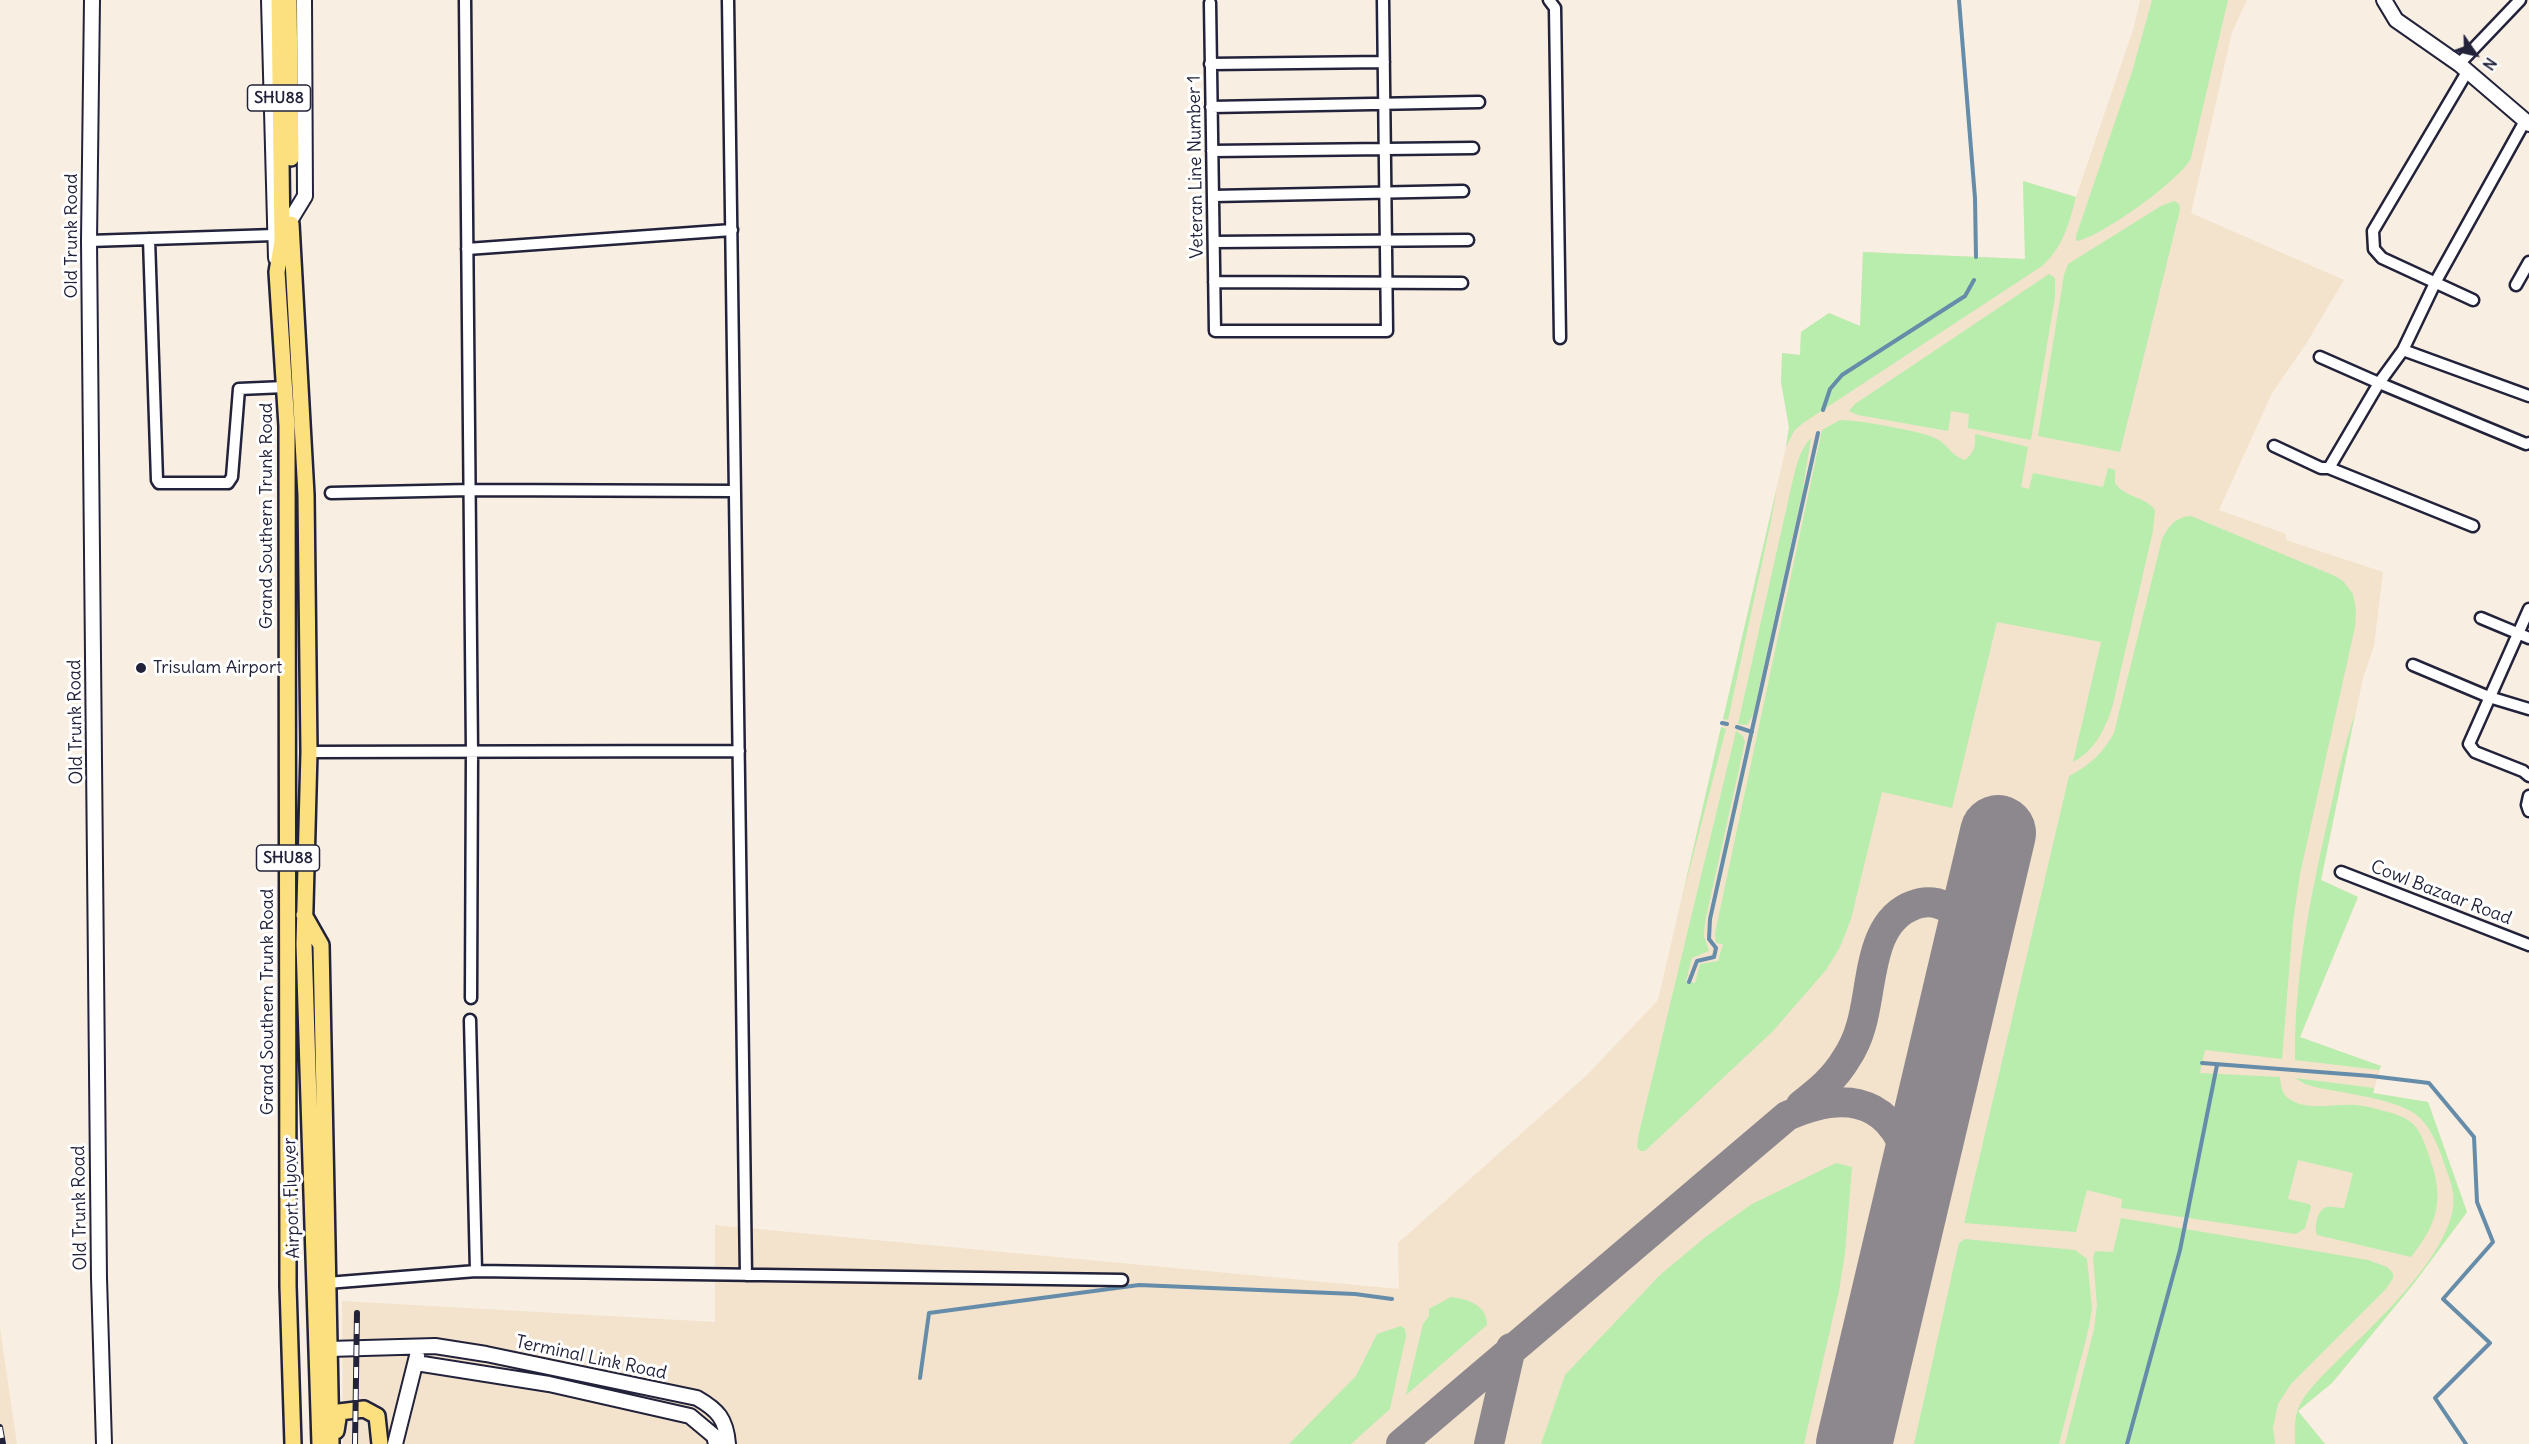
<!DOCTYPE html>
<style>
body{margin:0}
#map{position:relative;width:2529px;height:1444px;overflow:hidden;background:#f8eee1;font-family:Delius,sans-serif}
canvas{display:block}
.north{position:absolute;left:2445px;top:24px;width:60px;height:60px;-webkit-text-stroke:4px #fff;paint-order:stroke;rotate:124deg;font-size:16px;font-weight:700;line-height:24px;text-align:center;color:#22223b}
.north::after{content:'';display:block;margin:auto;width:21px;height:27px;background:#22223b;clip-path:polygon(50% 0,100% 100%,50% 72%,0 100%)}
</style>
<div id="map">
<canvas width="2529" height="1444"></canvas>
<div class="north">N</div>
</div>
<script>
const g = document.querySelector('canvas').getContext('2d');
g.lineJoin = 'round';
function paint(path, color) { g.fillStyle = color; g.fill(path, 'evenodd'); }
function strokePath(path, color, width, dash) { g.strokeStyle = color; g.lineWidth = width; g.lineCap = dash ? 'butt' : 'round'; g.setLineDash(dash || []); g.stroke(path); }
function label(font, color, halo, rows, align = 'center') {
  g.font = font + ' Delius,sans-serif'; g.lineWidth = 6; g.setLineDash([]); g.textBaseline = 'middle'; g.strokeStyle = halo; g.fillStyle = color; for (const [text, x, y, turn = 0] of rows) {
    g.save(); g.translate(x, y); g.rotate((+turn || 0) * Math.PI / 180); g.textAlign = isNaN(turn) ? turn : align; if (halo) g.strokeText(text, 0, 0); g.fillText(text, 0, 0); g.restore();
  }
}
paint(new Path2D(`
 M 2140,0 L 2247,0 L 2232,32 L 2191,213 L 2344,280 L 2306,344 L 2272,393 L 2219,510 L 2286,534 L 2286,540 L 2383,572 L 2374,646 L 2363,678 L 2321,880 L 2358,897 L 2300,1037 L 2381,1066 L 2373,1093 L 2428,1102 L 2467,1212 L 2415,1282 L 2332,1383 L 2298,1411 L 2325,1444 L 343,1444 L 342,1301 L 715,1322 L 715,1225 L 1399,1289 L 1398,1243 L 1587,1075 L 1658,1000 L 1786,447 L 1789,427 L 1781,382 L 1782,353 L 1800,355 L 1801,332 L 1829,313 L 1860,326 L 1863,252 L 2025,259 L 2023,181 L 2076,197 L 2134,27 Z
 M 0,1328 L 17,1444 L 0,1444 Z`), '#f3e3cc');
paint(new Path2D(`
 M 2152,0 L 2228,0 L 2191,158 C 2182,179 2098,239 2076,241 L 2076,236 L 2132,72 Z
 M 2023,181 L 2076,197 C 2069,224 2063,247 2042,266 L 1803,423 L 1794,431 L 1786,447 L 1789,427 L 1781,382 L 1782,353 L 1800,355 L 1801,332 L 1829,313 L 1860,326 L 1863,252 L 2025,259 Z
 M 2174,201 L 2179,204 L 2180,210 L 2120,452 L 2038,436 L 2064,275 L 2068,264 L 2161,206 Z
 M 2049,274 L 2055,278 L 2055,297 L 2031,440 L 1968,428 L 1969,414 L 1951,411 L 1948,431 L 1858,415 L 1849,411 L 1855,404 Z
 M 1840,420 C 1858,420 1924,431 1939,440 C 1949,447 1953,457 1965,460 C 1974,453 1976,446 1975,434 L 2028,447 L 2021,487 L 2029,489 L 2033,473 L 2103,487 L 2108,468 L 2115,470 L 2115,483 C 2125,498 2145,496 2155,510 L 2153,531 L 2112,708 C 2104,731 2095,750 2073,762 L 2101,642 L 1997,622 L 1952,808 L 1882,792 L 1851,919 L 1840,947 L 1826,970 L 1773,1031 L 1645,1151 L 1640,1151 L 1637,1147 L 1639,1133 L 1736,731 L 1743,736 L 1745,742 L 1705,922 L 1704,936 L 1709,951 L 1692,958 L 1686,981 L 1695,983 L 1700,964 L 1718,961 L 1723,944 L 1716,943 L 1715,933 L 1822,430 Z
 M 1811,438 L 1802,494 L 1753,715 L 1747,725 L 1738,724 L 1793,479 C 1797,463 1800,450 1811,438 Z
 M 1777,487 L 1771,521 L 1728,720 L 1723,719 Z
 M 2191,516 L 2335,576 L 2343,581 L 2353,594 L 2356,610 L 2355,627 L 2300,874 L 2293,922 L 2282,1059 L 2205,1050 L 2200,1073 L 2280,1077 C 2281,1085 2281,1093 2288,1098 C 2307,1112 2334,1103 2356,1105 C 2368,1106 2380,1110 2392,1113 C 2400,1116 2409,1119 2415,1126 C 2425,1139 2428,1154 2433,1168 C 2444,1205 2434,1228 2411,1257 L 2317,1235 C 2314,1228 2317,1212 2324,1208 C 2329,1205 2338,1208 2344,1208 L 2353,1173 L 2298,1160 L 2288,1199 L 2309,1204 L 2311,1207 L 2305,1228 L 2296,1234 L 2121,1208 L 2122,1199 L 2087,1190 L 2076,1232 L 1964,1223 L 2069,776 C 2089,766 2103,753 2114,733 L 2162,539 C 2169,526 2175,517 2191,516 Z
 M 2355,714 L 2321,880 L 2358,897 L 2300,1037 L 2381,1066 L 2379,1070 L 2295,1060 C 2294,977 2311,892 2330,811 C 2337,778 2344,746 2355,714 Z
 M 1721,727 L 1726,729 L 1683,894 Z
 M 2295,1078 L 2374,1088 L 2373,1093 L 2428,1102 L 2467,1212 L 2415,1282 L 2332,1383 L 2298,1411 L 2325,1444 L 2295,1444 C 2295,1434 2294,1423 2297,1412 C 2304,1391 2324,1375 2339,1359 C 2375,1324 2445,1259 2453,1208 C 2455,1194 2451,1182 2446,1169 C 2440,1151 2433,1130 2419,1117 C 2400,1099 2342,1093 2315,1087 L 2305,1084 Z
 M 1836,1163 L 1852,1167 L 1845,1253 L 1839,1291 L 1804,1444 L 1541,1444 L 1565,1375 L 1660,1275 L 1708,1235 L 1752,1204 Z
 M 2121,1218 L 2368,1260 L 2387,1267 L 2393,1273 L 2393,1278 L 2386,1289 L 2291,1384 L 2278,1404 L 2273,1428 L 2275,1444 L 2065,1444 L 2094,1329 L 2097,1305 L 2093,1257 L 2095,1251 L 2113,1252 Z
 M 1965,1239 L 2075,1250 L 2087,1259 L 2092,1308 L 2089,1327 L 2059,1444 L 1914,1444 L 1959,1243 Z
 M 1451,1297 C 1468,1299 1487,1305 1487,1325 L 1406,1395 L 1423,1324 L 1429,1316 L 1429,1309 Z
 M 1401,1326 L 1405,1329 L 1406,1336 L 1390,1409 L 1351,1444 L 1289,1444 L 1356,1376 L 1377,1334 Z`), '#b8edae');
strokePath(new Path2D(`
 M 1959,0 L 1975,198 L 1976,257
 M 1823,410 L 1830,389 L 1842,375 L 1965,296 L 1974,280
 M 1722,723 L 1727,724
 M 1737,727 L 1752,732
 M 1689,982 L 1697,961 L 1714,957 L 1716,948 L 1709,939 L 1710,919 L 1818,433
 M 2202,1063 L 2371,1076 L 2429,1083 L 2474,1137 L 2477,1202 L 2493,1242 L 2443,1299 L 2490,1343 L 2435,1398 L 2466,1444
 M 920,1378 L 929,1313 L 1139,1285 L 1355,1294 L 1392,1299
 M 2127,1444 L 2180,1250 L 2217,1065`), '#658ca9', 4);
strokePath(new Path2D(`
 M 1801,1105 C 1819,1091 1834,1079 1846,1059 C 1852,1050 1858,1037 1861,1026 C 1873,987 1868,921 1914,905 C 1926,900 1939,902 1950,909 C 1964,917 1969,931 1971,947
 M 1401,1444 L 1787,1116 C 1858,1084 1903,1108 1914,1186
 M 1489,1444 L 1511,1348`), '#8d888e', 30);
strokePath(new Path2D(`
 M 1854,1444 L 1998,833`), '#8d888e', 76);
const street = new Path2D(`
 M 465,0 L 472,751 L 471,998
 M 728,0 L 746,1275
 M 1549,0 L 1555,8 L 1560,338
 M 1210,3 L 1215,331 L 1387,331 L 1383,0
 M 1210,64 L 1384,62
 M 2459,64 L 2520,0
 M 2467,72 L 2373,231 L 2374,249 L 2382,258 L 2473,300
 M 1211,107 L 1479,102
 M 2525,121 L 2436,281 L 2403,350 L 2379,383 L 2526,444 L 2529,443
 M 1212,151 L 1473,148
 M 1213,196 L 1463,191
 M 149,239 L 157,480 L 159,483 L 228,483 L 232,477 L 239,389 L 285,387
 M 89,241 L 274,235
 M 1214,242 L 1468,240
 M 467,249 L 732,230
 M 1214,282 L 1462,283
 M 2516,285 L 2529,262
 M 2403,350 L 2529,396
 M 2274,446 L 2321,468 L 2329,468 L 2379,383 L 2320,357
 M 2329,468 L 2473,526
 M 331,493 L 470,490 L 735,491
 M 2529,609 L 2469,744 L 2475,752 L 2523,771 L 2529,776
 M 2481,618 L 2529,638
 M 2413,665 L 2489,697 L 2529,709
 M 309,752 L 739,751
 M 2529,796 L 2527,805 L 2529,811
 M 2341,872 L 2529,945
 M 470,1020 L 476,1271
 M 327,1283 L 476,1271 L 1122,1280`);
const secondary = new Path2D(`
 M 92,0 L 89,241 L 99,1278 L 104,1444
 M 269,0 L 276,258
 M 2384,0 L 2396,20 L 2459,64 L 2529,124
 M 291,219 L 305,196 L 304,0
 M 329,1349 L 435,1346 L 486,1354 L 697,1398 C 718,1410 726,1419 728,1444
 M 416,1363 L 549,1384 L 690,1416 L 714,1436 L 716,1444
 M 395,1444 L 417,1356`);
const primary = new Path2D(`
 M 279,0 L 282,241 L 277,272 L 287,426 L 288,1286 L 293,1444
 M 289,0 L 291,158
 M 291,224 L 306,495 L 309,752 L 304,944 L 320,1444
 M 304,915 L 321,945 L 331,1444
 M 336,1431 L 339,1412 L 364,1409 L 377,1416 L 380,1444`);
strokePath(street, '#22223b', 15);
strokePath(secondary, '#22223b', 18);
strokePath(primary, '#22223b', 20);
strokePath(street, '#fff', 10);
strokePath(secondary, '#fff', 14);
strokePath(primary, '#fce080', 15);
const rail = new Path2D(`
 M 0,1427 L 3,1444
 M 355,1444 L 357,1313`);
strokePath(rail, '#22223b', 6);
strokePath(rail, '#fff', 4, [11]);
for (const [x, y, r, color] of [
 [141,668,6,"#22223b"]
]) { const dot = new Path2D(); dot.arc(x, y, r, 0, 2 * Math.PI); g.fillStyle = color; g.fill(dot); strokePath(dot, '#fff', 2); }
for (const [x, y, w] of [
 [279,98,63],
 [288,858,63]
]) { const box = new Path2D(); box.roundRect(x - w / 2, y - 13, w, 26, 4.5); g.fillStyle = '#fff'; g.fill(box); strokePath(box, '#22223b', 1.5); }
label('bold 16px', '#22223b', null, [
 ["SHU88",279,98],
 ["SHU88",288,858]
]);
label('18px', '#22223b', '#fff', [
 ["Veteran Line Number 1",1196,167,-91],
 ["Old Trunk Road",72,236,-90],
 ["Grand Southern Trunk Road",267,516,-90],
 ["Old Trunk Road",76,722,-91],
 ["Cowl Bazaar Road",2441,893,21],
 ["Grand Southern Trunk Road",268,1002,-90],
 ["Airport Flyover",292,1198,-92],
 ["Old Trunk Road",80,1208,-91],
 ["Terminal Link Road",591,1358,12]
]);
label('18px', '#22223b', '#fff', [
 ["Trisulam Airport",153,668]
], 'left');
</script>
